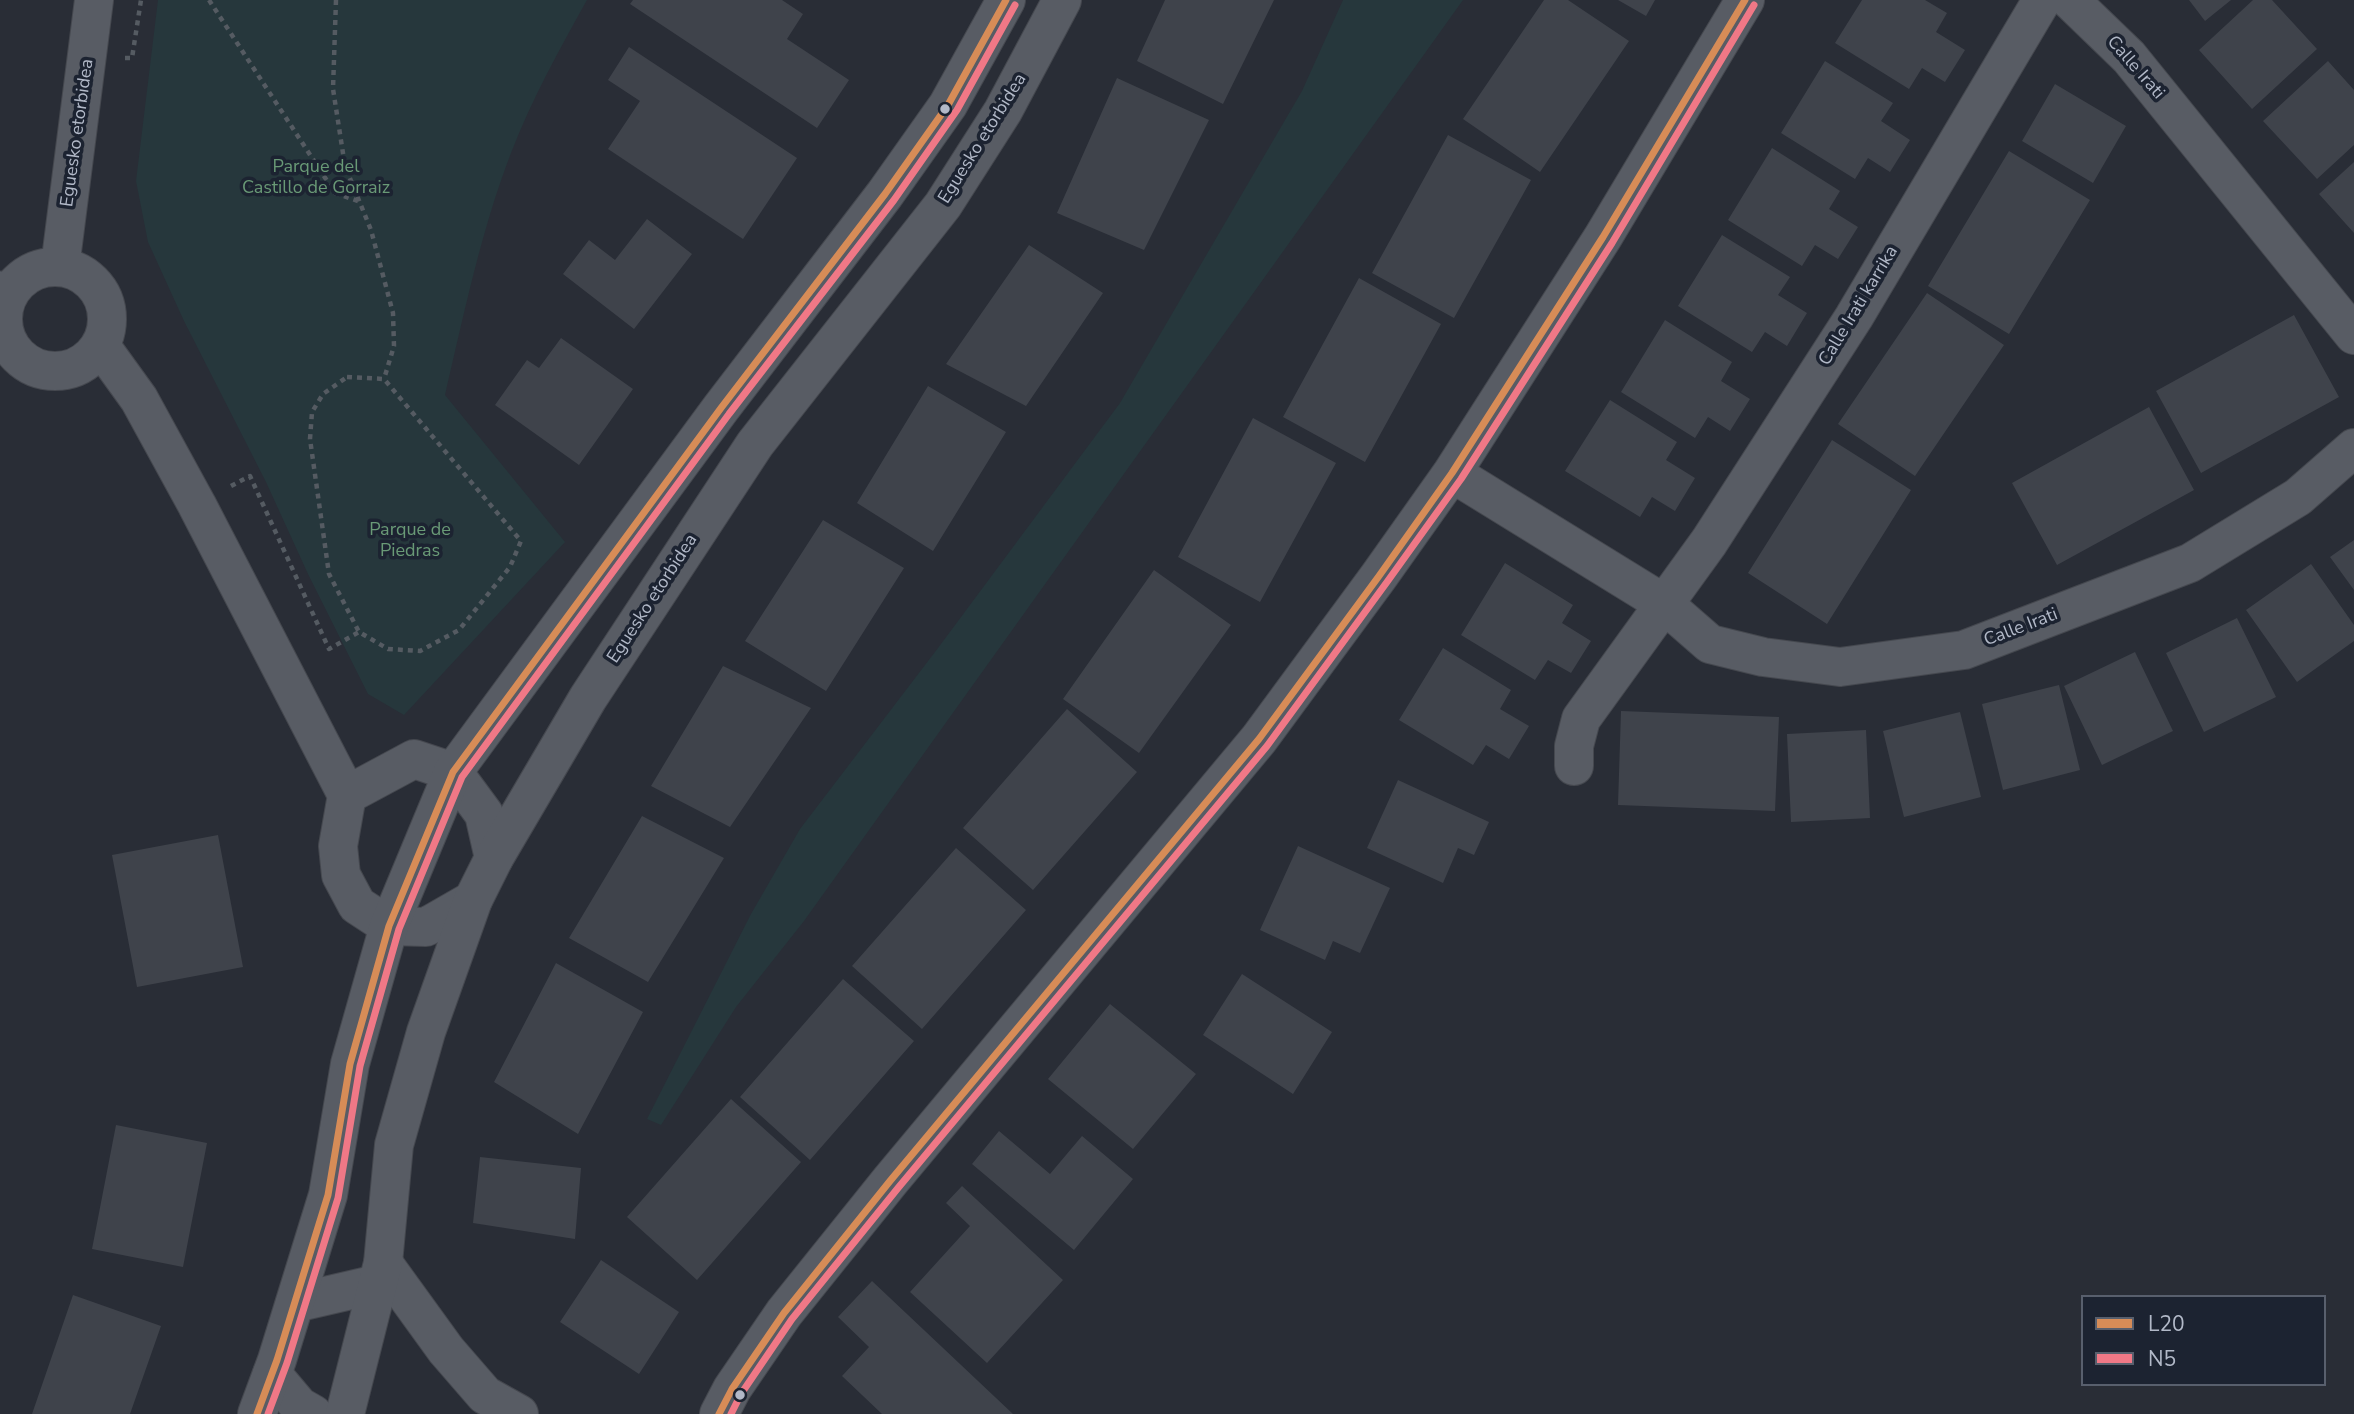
<!DOCTYPE html>
<style>
body{margin:0}
#map{position:relative;width:2354px;height:1414px;overflow:hidden;background:#292d36;font-family:"Nunito Sans",sans-serif}
canvas{display:block}
.legend{position:absolute;left:2081px;top:1295px;width:245px;height:91px;box-sizing:border-box;background:#1c2331;border:2px solid #585f6d;margin:0;padding:9px 12px;list-style:none;font-size:21px;color:#b2b9c8}
.legend li{display:flex;align-items:center;gap:14px;height:35px}
.legend b{width:35px;border:2px solid #585f6d}
</style>
<div id="map">
<canvas width="2354" height="1414"></canvas>
<ul class="legend">
<li><b style="height:9px;background:#d78c57"></b>L20</li>
<li><b style="height:9px;background:#f07886"></b>N5</li>
</ul>
</div>
<script>
const g = document.querySelector('canvas').getContext('2d');
g.lineJoin = 'round';
function paint(path, color) { g.fillStyle = color; g.fill(path, 'evenodd'); }
function strokePath(path, color, width, dash) { g.strokeStyle = color; g.lineWidth = width; g.lineCap = dash ? 'butt' : 'round'; g.setLineDash(dash || []); g.stroke(path); }
function label(font, color, halo, rows, align = 'center') {
  g.font = font + ' "Nunito Sans",sans-serif'; g.lineWidth = 7; g.setLineDash([]); g.textBaseline = 'middle'; g.strokeStyle = halo; g.fillStyle = color; for (const [text, x, y, turn = 0] of rows) {
    g.save(); g.translate(x, y); g.rotate((+turn || 0) * Math.PI / 180); g.textAlign = isNaN(turn) ? turn : align; if (halo) g.strokeText(text, 0, 0); g.fillText(text, 0, 0); g.restore();
  }
}
paint(new Path2D(`
 M 158,0 L 587,0 C 559,50 532,99 511,153 C 481,231 464,314 445,395 L 565,542 L 404,715 L 368,694 L 308,574 L 266,482 L 184,321 L 148,242 L 136,181 Z
 M 1343,0 L 1463,0 L 804,921 L 736,1007 L 661,1125 L 647,1119 L 751,914 L 800,829 L 938,648 L 1120,403 L 1302,91 Z`), '#26373c');
paint(new Path2D(`
 M 633,0 L 782,0 L 803,14 L 787,39 L 849,80 L 817,128 L 630,4 Z
 M 1165,0 L 1274,0 L 1223,104 L 1137,61 Z
 M 1544,0 L 1568,0 L 1629,41 L 1540,172 L 1463,119 Z
 M 1618,0 L 1655,0 L 1646,16 Z
 M 1862,0 L 1925,0 L 1947,13 L 1936,32 L 1965,50 L 1945,82 L 1922,68 L 1909,89 L 1835,43 Z
 M 2189,0 L 2231,0 L 2205,21 Z
 M 2253,0 L 2272,0 L 2317,49 L 2252,109 L 2199,50 Z
 M 629,47 L 797,158 L 743,239 L 608,149 L 640,101 L 608,80 Z
 M 1825,61 L 1893,103 L 1881,121 L 1910,140 L 1890,172 L 1868,158 L 1855,179 L 1781,133 Z
 M 2328,61 L 2354,90 L 2354,145 L 2317,179 L 2263,121 Z
 M 1117,78 L 1209,120 L 1144,250 L 1057,213 Z
 M 2055,84 L 2126,126 L 2093,183 L 2022,141 Z
 M 1448,135 L 1531,180 L 1454,318 L 1372,273 Z
 M 1772,148 L 1840,191 L 1829,209 L 1858,227 L 1838,259 L 1815,245 L 1802,266 L 1728,220 Z
 M 2009,151 L 2090,200 L 2009,334 L 1928,286 Z
 M 2354,162 L 2354,233 L 2319,194 Z
 M 647,219 L 692,254 L 634,329 L 563,274 L 589,240 L 615,260 Z
 M 1722,235 L 1790,277 L 1778,295 L 1807,313 L 1787,346 L 1765,332 L 1752,352 L 1678,306 Z
 M 1029,245 L 1103,293 L 1026,406 L 946,364 Z
 M 1359,278 L 1441,324 L 1365,462 L 1283,417 Z
 M 1927,293 L 2004,345 L 1915,476 L 1838,424 Z
 M 2294,315 L 2339,397 L 2201,473 L 2156,391 Z
 M 1665,320 L 1732,362 L 1721,381 L 1750,399 L 1730,431 L 1708,417 L 1695,438 L 1621,392 Z
 M 561,338 L 633,389 L 579,465 L 495,405 L 527,360 L 539,368 Z
 M 928,386 L 1006,432 L 933,551 L 857,503 Z
 M 1610,400 L 1677,442 L 1666,460 L 1695,478 L 1675,511 L 1652,497 L 1640,517 L 1565,471 Z
 M 2149,407 L 2194,490 L 2057,565 L 2012,483 Z
 M 1253,418 L 1336,463 L 1260,602 L 1178,557 Z
 M 1832,440 L 1911,490 L 1827,624 L 1748,573 Z
 M 823,520 L 904,568 L 826,691 L 745,641 Z
 M 2354,540 L 2354,590 L 2330,557 Z
 M 1505,563 L 1573,605 L 1562,623 L 1591,641 L 1571,673 L 1548,660 L 1535,680 L 1461,635 Z
 M 2311,564 L 2354,625 L 2354,641 L 2297,682 L 2246,610 Z
 M 1154,570 L 1231,625 L 1139,753 L 1063,699 Z
 M 2237,618 L 2276,697 L 2204,732 L 2166,653 Z
 M 1443,648 L 1511,690 L 1500,709 L 1529,726 L 1509,759 L 1486,745 L 1473,765 L 1399,720 Z
 M 2135,652 L 2173,731 L 2102,765 L 2064,686 Z
 M 723,666 L 811,708 L 730,827 L 651,786 Z
 M 2059,685 L 2080,770 L 2003,790 L 1982,704 Z
 M 1067,709 L 1137,772 L 1033,890 L 963,828 Z
 M 1621,711 L 1779,717 L 1775,811 L 1618,805 Z
 M 1960,712 L 1981,797 L 1904,817 L 1883,731 Z
 M 1866,730 L 1870,818 L 1791,822 L 1787,734 Z
 M 1398,780 L 1489,822 L 1474,855 L 1458,848 L 1443,883 L 1367,848 Z
 M 642,816 L 724,858 L 648,982 L 569,938 Z
 M 218,835 L 243,967 L 137,987 L 112,855 Z
 M 1298,846 L 1390,888 L 1360,953 L 1333,941 L 1325,960 L 1260,930 Z
 M 956,848 L 1026,910 L 922,1029 L 852,966 Z
 M 556,963 L 643,1012 L 578,1134 L 494,1082 Z
 M 1242,974 L 1332,1032 L 1293,1094 L 1203,1035 Z
 M 843,979 L 914,1041 L 810,1160 L 740,1097 Z
 M 1110,1004 L 1196,1074 L 1133,1149 L 1048,1079 Z
 M 731,1099 L 801,1162 L 697,1280 L 627,1217 Z
 M 116,1125 L 207,1143 L 183,1267 L 92,1249 Z
 M 999,1131 L 1050,1174 L 1082,1136 L 1133,1179 L 1074,1250 L 972,1164 Z
 M 480,1157 L 581,1168 L 575,1239 L 473,1223 Z
 M 962,1186 L 1063,1280 L 987,1363 L 910,1292 L 970,1226 L 946,1203 Z
 M 601,1260 L 679,1312 L 639,1374 L 560,1322 Z
 M 872,1281 L 1013,1414 L 882,1414 L 842,1376 L 869,1347 L 838,1317 Z
 M 73,1295 L 161,1326 L 130,1414 L 32,1414 Z`), '#3f434b');
const service = new Path2D(`
 M 0,282 L 13,288`);
const minor = new Path2D(`
 M 2070,0 L 2129,57 L 2354,335
 M 60,267 L 94,0
 M3 319a52 52 0 1 1 104 0a52 52 0 1 1-104 0Z
 M 100,345 L 139,399 L 197,505 L 347,795
 M 1452,473 L 1663,603 L 1710,644 L 1763,657 L 1840,667 L 1964,650 L 2190,563 L 2298,497 L 2354,448
 M 1574,766 L 1574,746 L 1581,719 L 1709,542 L 1854,317 L 2042,0
 M 473,900 L 426,927 L 389,926 L 357,905 L 341,875 L 338,846 L 347,795 L 414,759 L 453,772 L 484,814 L 494,858
 M 383,1263 L 446,1350 L 485,1395 L 519,1414
 M 295,1303 L 377,1284
 M 272,1374 L 299,1406 L 313,1414
 M 719,1414 L 732,1389 L 784,1313 L 890,1181 L 1259,739 L 1379,576 L 1452,473 L 1603,237 L 1745,0`);
const tertiary = new Path2D(`
 M 257,1414 L 277,1360 L 328,1195 L 350,1064 L 389,926 L 453,772 L 721,408 L 885,194 L 948,105 L 1006,0
 M 345,1414 L 383,1263 L 394,1145 L 426,1032 L 473,900 L 494,858 L 588,698 L 755,444 L 943,205 L 1003,111 L 1062,0`);
strokePath(service, '#45484f', 23);
strokePath(minor, '#45484f', 40);
strokePath(tertiary, '#45484f', 40);
strokePath(new Path2D(`
 M 209,0 L 335,193 L 358,201
 M 336,0 L 333,89 L 345,166 L 371,230 L 393,313 L 394,346 L 384,379
 M 125,58 L 132,58 L 141,0
 M 347,377 L 384,379 L 521,541 L 510,567 L 459,630 L 420,651 L 388,649 L 359,632 L 329,574 L 310,439 L 312,412 L 323,394 Z
 M 231,486 L 250,476 L 329,649 L 359,632`), '#555b62', 4.5, [5, 5]);
strokePath(service, '#585c64', 21);
strokePath(minor, '#585c64', 38);
strokePath(tertiary, '#585c64', 38);
strokePath(new Path2D(`
 M 257,1414 L 277,1360 L 328,1195 L 350,1064 L 389,926 L 453,772 L 721,408 L 885,194 L 948,105 L 1006,0
 M 719,1414 L 732,1389 L 784,1313 L 890,1181 L 1259,739 L 1379,576 L 1452,473 L 1603,237 L 1745,0`), '#d78c57', 7);
strokePath(new Path2D(`
 M 268,1414 L 287,1363 L 338,1198 L 360,1066 L 399,929 L 462,777 L 729,414 L 894,200 L 957,110 L 1015,5
 M 731,1414 L 741,1394 L 792,1319 L 898,1188 L 1267,746 L 1387,582 L 1461,479 L 1612,243 L 1754,5`), '#f07886', 7);
for (const [x, y, r, color] of [
 [945,109,6,"#b2b9c8"],
 [740,1395,6,"#b2b9c8"]
]) { const dot = new Path2D(); dot.arc(x, y, r, 0, 2 * Math.PI); g.fillStyle = color; g.fill(dot); strokePath(dot, '#1c2331', 2.5); }
label('18px', '#b2b9c8', '#1c2331', [
 ["Calle Irati",2135,68,49],
 ["Eguesko etorbidea",78,133,-82],
 ["Eguesko etorbidea",983,139,-58],
 ["Calle Irati karrika",1859,306,-59],
 ["Eguesko etorbidea",653,599,-57],
 ["Calle Irati",2021,628,-21]
]);
label('18px', '#699976', '#1c2331', [
 ["Parque del",316,168],
 ["Castillo de Gorraiz",316,189],
 ["Parque de",410,531],
 ["Piedras",410,552]
]);
</script>
